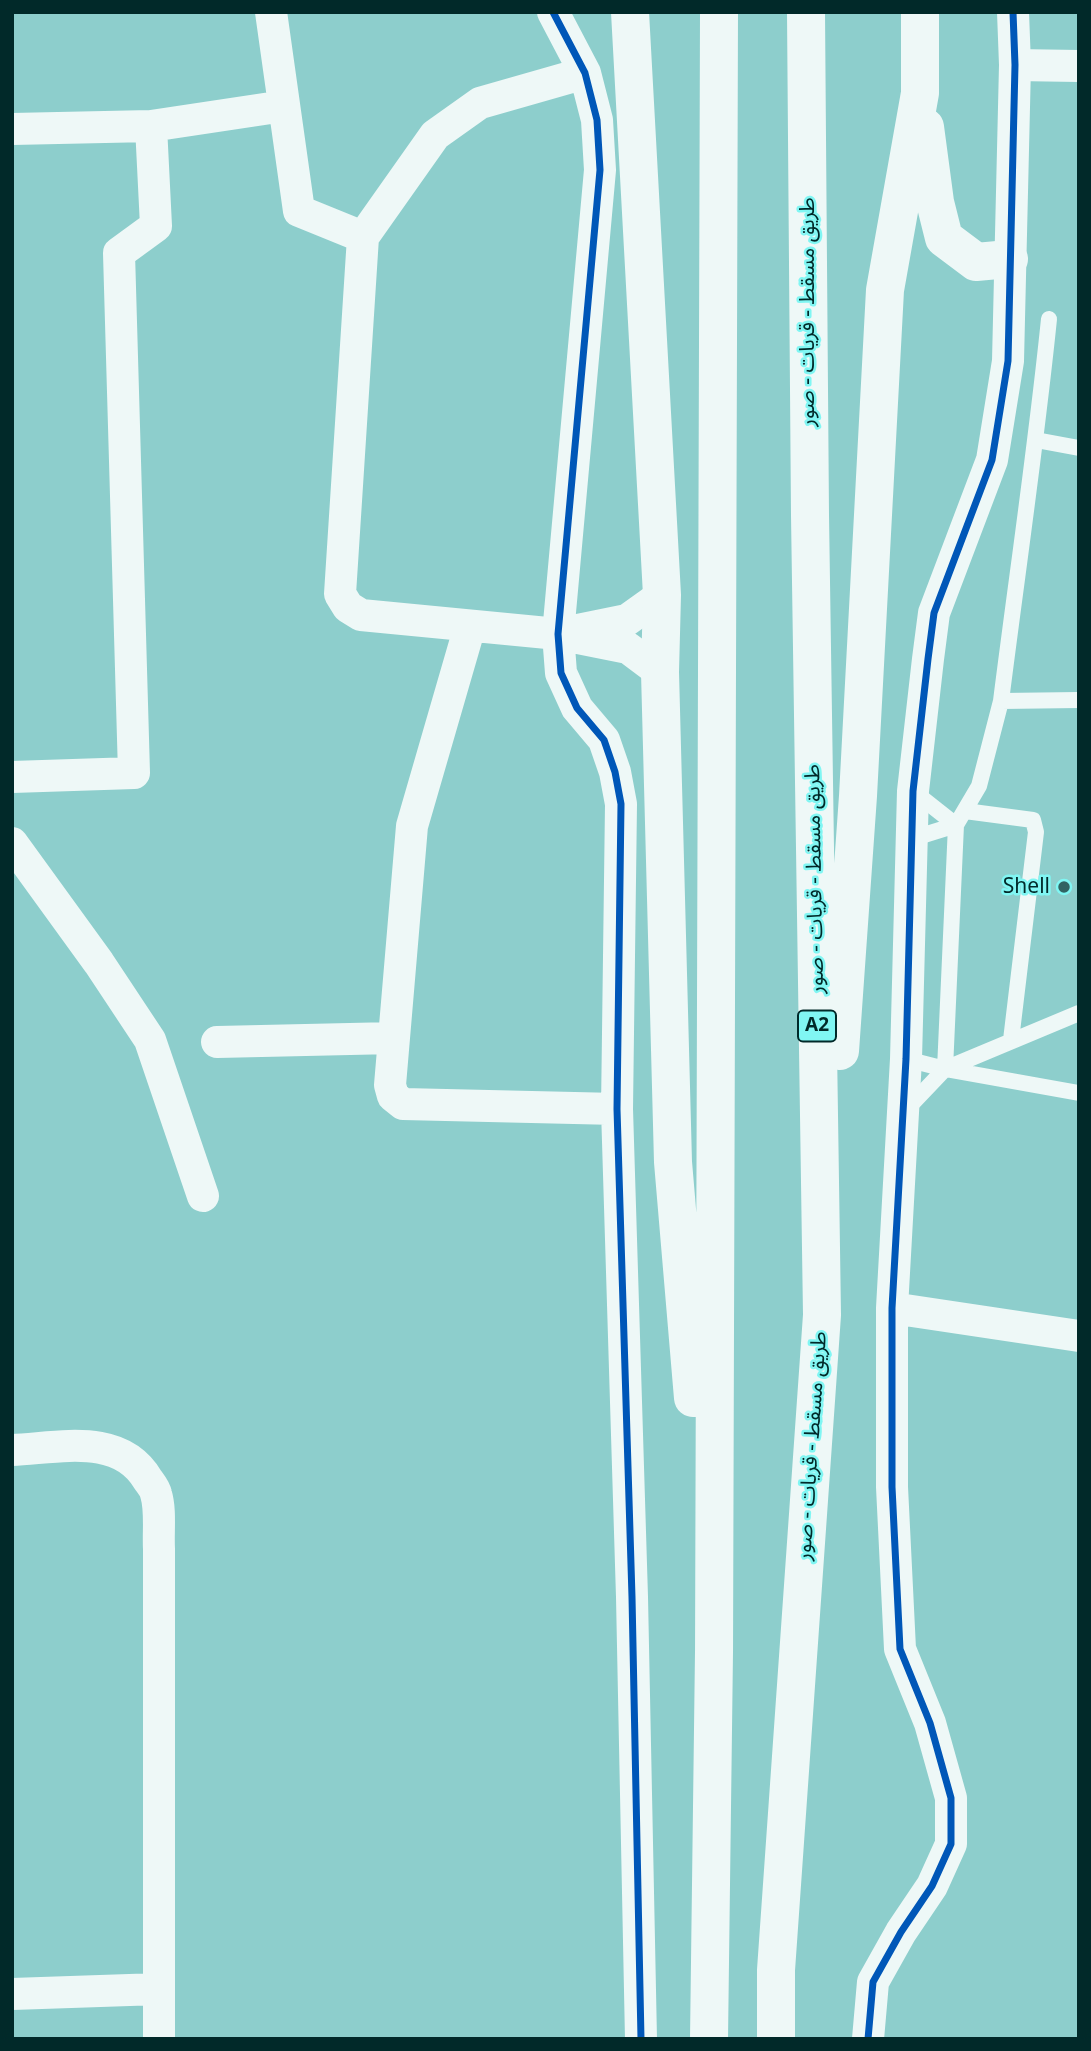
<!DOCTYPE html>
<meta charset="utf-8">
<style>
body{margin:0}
#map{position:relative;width:1091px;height:2051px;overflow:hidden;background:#8dcecc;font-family:"Noto Sans",sans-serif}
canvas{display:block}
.frame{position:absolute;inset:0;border:14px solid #012929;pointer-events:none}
</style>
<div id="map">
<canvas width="1091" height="2051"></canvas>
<div class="frame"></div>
</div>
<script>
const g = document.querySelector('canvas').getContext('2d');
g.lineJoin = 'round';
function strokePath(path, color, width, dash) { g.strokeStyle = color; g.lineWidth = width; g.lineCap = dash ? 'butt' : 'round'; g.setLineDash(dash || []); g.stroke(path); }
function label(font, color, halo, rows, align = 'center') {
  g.font = font + ' "Noto Sans","Noto Sans Arabic",sans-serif'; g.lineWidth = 5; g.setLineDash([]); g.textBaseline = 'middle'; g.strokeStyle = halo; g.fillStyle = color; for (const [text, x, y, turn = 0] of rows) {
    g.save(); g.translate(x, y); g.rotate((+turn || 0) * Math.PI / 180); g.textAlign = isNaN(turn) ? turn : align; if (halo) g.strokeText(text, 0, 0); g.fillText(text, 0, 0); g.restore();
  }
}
strokePath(new Path2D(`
 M 1036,440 L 1079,448
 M 1001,701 C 1017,574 1036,447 1049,319
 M 913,791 L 956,825 L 979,786 L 1001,701 L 1079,700
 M 965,811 L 1033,820 L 1036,832 L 1011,1040
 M 911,839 L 956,825 L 945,1069
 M 906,1059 L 945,1069 L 1079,1093
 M 905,1111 L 945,1069 L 1079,1013`), '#eef8f7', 16);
strokePath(new Path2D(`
 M 271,12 L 299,211 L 363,237
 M 553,12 L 585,73 L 597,120 L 600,170 L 558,634 L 561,673 L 577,708 L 604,740 L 615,772 L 621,804 L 617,1109 L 632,1597 L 641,2039
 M 1015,65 L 1079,66
 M 585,73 L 480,103 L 435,135 L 363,237 L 340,594 L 348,607 L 361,615 L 558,634 L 628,648 L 660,672
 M 12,129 L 151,126 L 284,106
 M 470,626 L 412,826 L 390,1085 L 393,1096 L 403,1104 L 617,1109
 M 573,631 L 627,620 L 662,595
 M 12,777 L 134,773 L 119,253 L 156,226 L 151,126
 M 12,843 L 99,963 L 150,1040 L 203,1196
 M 217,1042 L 394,1038
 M 892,1308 L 1079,1336
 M 12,1450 C 59,1448 120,1432 148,1480 C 151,1484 155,1489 156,1494 C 161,1510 158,1532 159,1549 L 159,2039
 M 12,1994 L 159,1989
 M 868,2039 L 873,1982 L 901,1932 L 932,1886 L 951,1844 L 951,1798 L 930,1723 L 900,1649 L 892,1487 L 892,1308 L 906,1059 L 913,791 L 928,659 L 934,613 L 992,460 L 1008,361 L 1015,65 L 1013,12`), '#eef8f7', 32);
strokePath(new Path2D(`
 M 630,12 L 662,595 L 660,672 L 673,1162 L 693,1398
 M 925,127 L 935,202 L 944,238 L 976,262 L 1009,259
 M 840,1051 L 858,796 L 885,290 L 920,93 L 920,12
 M 709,2039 L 714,1652 L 719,12
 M 776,2039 L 776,1970 L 822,1315 L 810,515 L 806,12`), '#eef8f7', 38);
strokePath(new Path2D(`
 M 553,12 L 585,73 L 597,120 L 600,170 L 558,634 L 561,673 L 577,708 L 604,740 L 615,772 L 621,804 L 617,1109 L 632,1597 L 641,2039
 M 868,2039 L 873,1982 L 901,1932 L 932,1886 L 951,1844 L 951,1798 L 930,1723 L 900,1649 L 892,1487 L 892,1308 L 906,1059 L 913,791 L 928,659 L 934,613 L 992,460 L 1008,361 L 1015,65 L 1013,12`), '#0057b8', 7);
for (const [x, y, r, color] of [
 [1064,887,7,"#326362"]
]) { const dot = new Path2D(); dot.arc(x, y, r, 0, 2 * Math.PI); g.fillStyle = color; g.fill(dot); strokePath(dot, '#80f6f3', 2.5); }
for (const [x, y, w] of [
 [817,1026,38]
]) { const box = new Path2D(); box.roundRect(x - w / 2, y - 15.5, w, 31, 5); g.fillStyle = '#80f6f3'; g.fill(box); strokePath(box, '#012929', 2); }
label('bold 19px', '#012929', null, [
 ["A2",817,1026]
]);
label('21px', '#012929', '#80f6f3', [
 ["طريق مسقط - قريات - صور",808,312,-90],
 ["طريق مسقط - قريات - صور",815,879,-91],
 ["طريق مسقط - قريات - صور",812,1446,-86]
]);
label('21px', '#012929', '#80f6f3', [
 ["Shell",1050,887]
], 'right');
</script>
